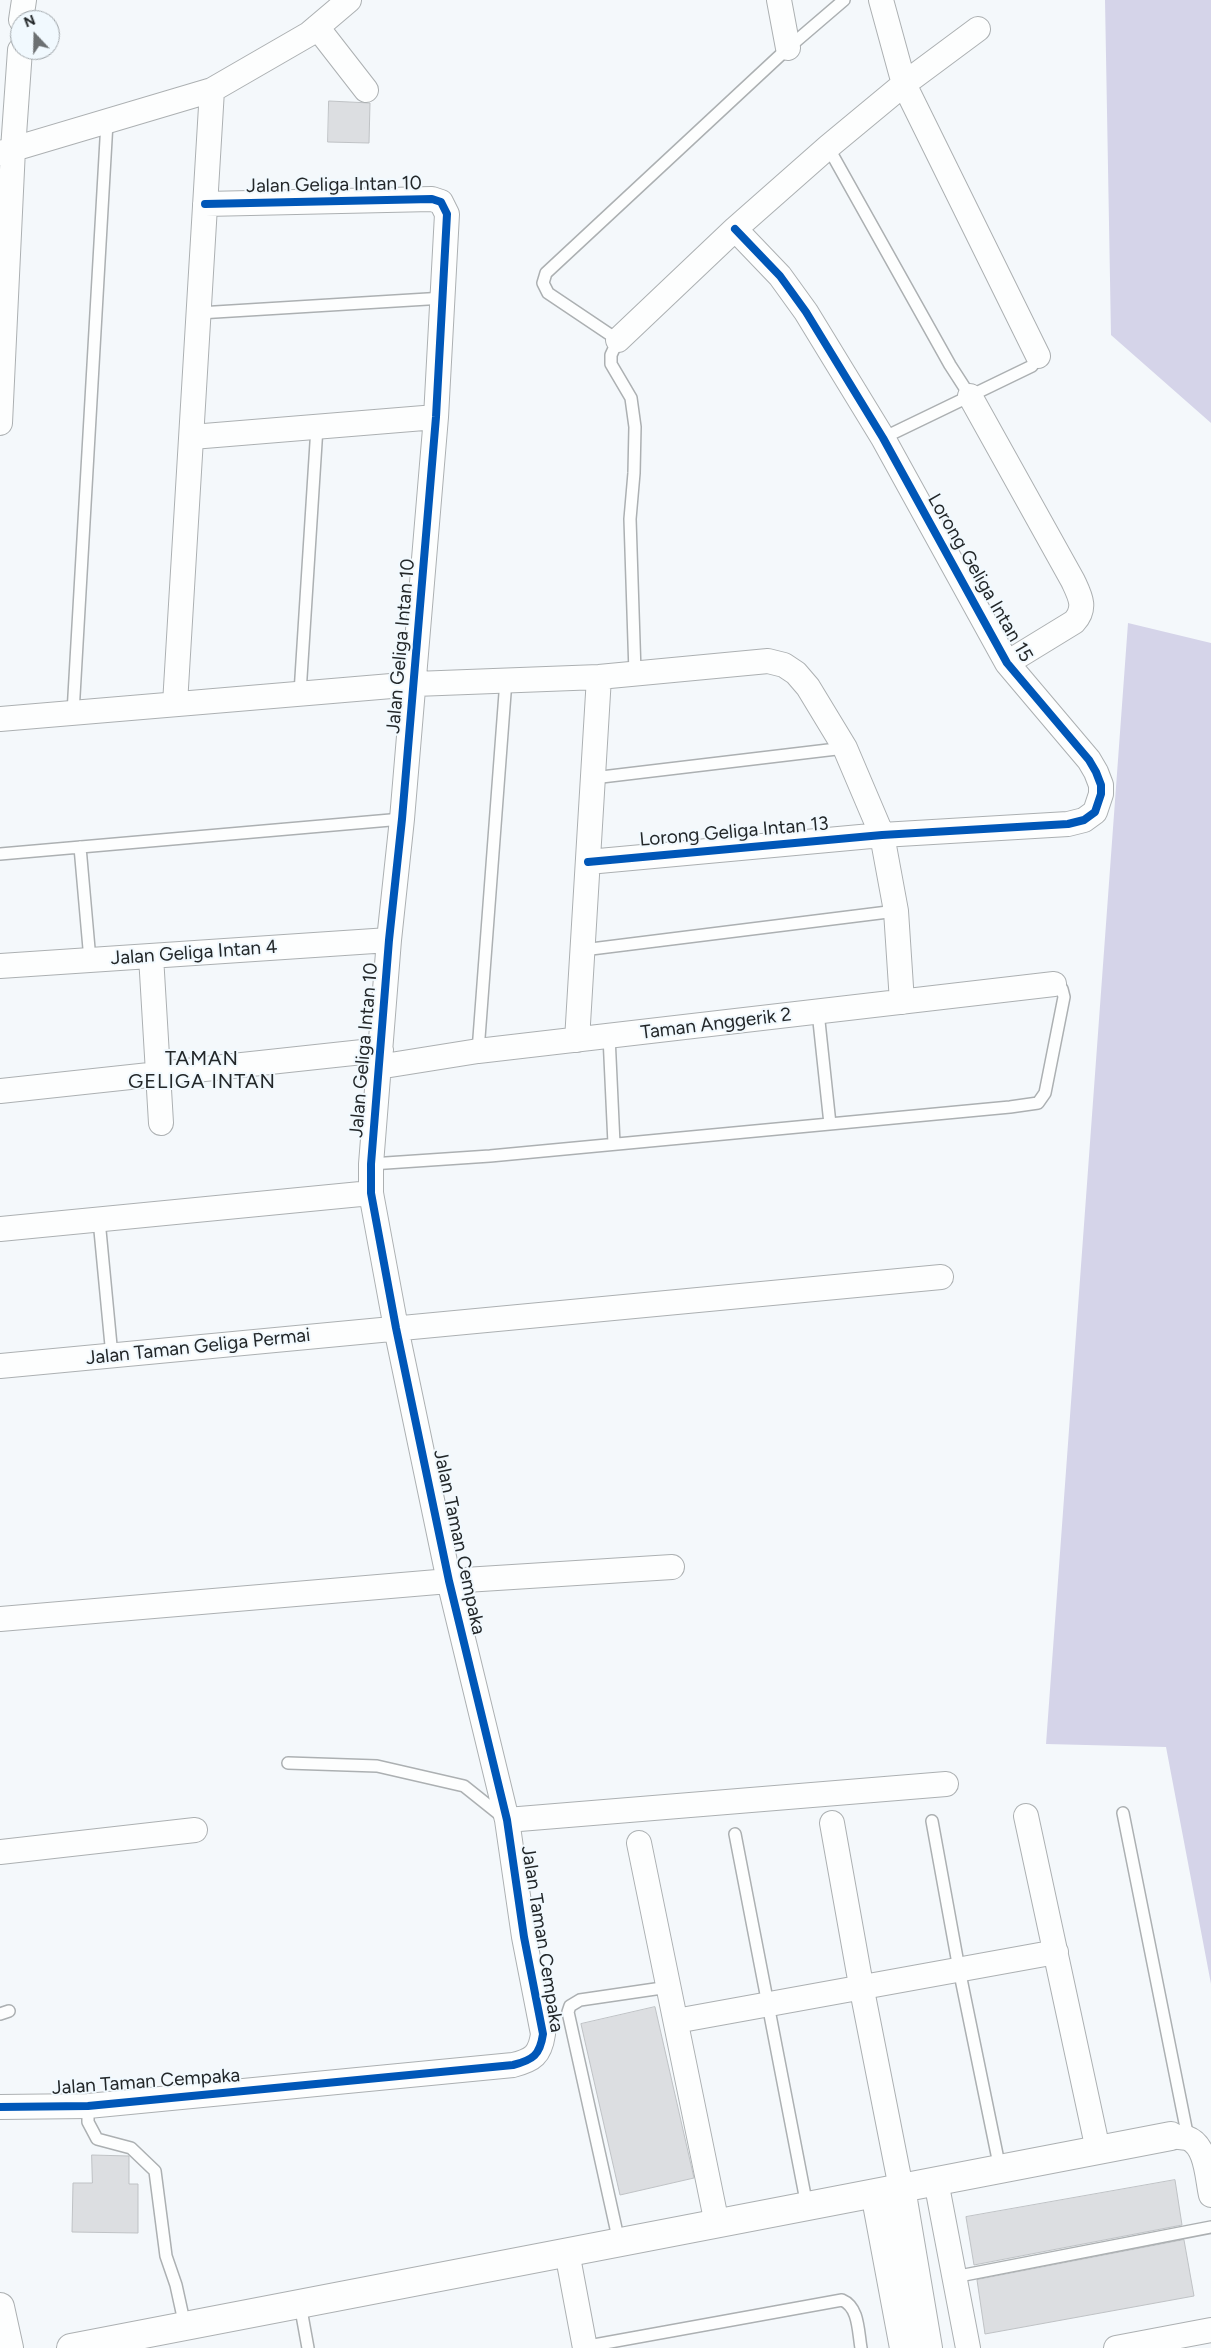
<!DOCTYPE html>
<style>
body{margin:0}
#map{position:relative;width:1211px;height:2348px;overflow:hidden;background:#f4f8fb;font-family:Figtree,sans-serif}
canvas{display:block}
.north{position:absolute;left:10px;top:10px;width:50px;height:50px;box-sizing:border-box;background:#f1f9fe;border:1px solid #9fa5a9;border-radius:50%;rotate:339deg;font-size:14px;font-weight:700;line-height:20px;text-align:center;color:#232729}
.north::after{content:'';display:block;margin:auto;width:18px;height:22px;background:#6c7072;clip-path:polygon(50% 0,100% 100%,50% 72%,0 100%)}
</style>
<div id="map">
<canvas width="1211" height="2348"></canvas>
<div class="north">N</div>
</div>
<script>
const g = document.querySelector('canvas').getContext('2d');
g.lineJoin = 'round';
function paint(path, color) { g.fillStyle = color; g.fill(path, 'evenodd'); }
function strokePath(path, color, width, dash) { g.strokeStyle = color; g.lineWidth = width; g.lineCap = dash ? 'butt' : 'round'; g.setLineDash(dash || []); g.stroke(path); }
function label(font, color, halo, rows, align = 'center') {
  g.font = font + ' Figtree,sans-serif'; g.lineWidth = 4; g.setLineDash([]); g.textBaseline = 'middle'; g.strokeStyle = halo; g.fillStyle = color; for (const [text, x, y, turn = 0] of rows) {
    g.save(); g.translate(x, y); g.rotate((+turn || 0) * Math.PI / 180); g.textAlign = isNaN(turn) ? turn : align; if (halo) g.strokeText(text, 0, 0); g.fillText(text, 0, 0); g.restore();
  }
}
paint(new Path2D(`
 M 1105,0 L 1211,0 L 1211,423 L 1111,335 Z
 M 1128,623 L 1211,643 L 1211,1984 L 1166,1747 L 1046,1744 Z`), '#d5d4e9');
const building = new Path2D(`
 M 329,101 L 370,103 L 369,143 L 328,142 Z
 M 655,2007 L 694,2178 L 620,2195 L 581,2024 Z
 M 92,2155 L 129,2156 L 129,2184 L 138,2184 L 138,2233 L 72,2232 L 73,2183 L 92,2183 Z
 M 1175,2180 L 1182,2225 L 974,2265 L 966,2217 Z
 M 1184,2240 L 1194,2296 L 985,2334 L 977,2280 Z`);
paint(building, '#dcdee1');
strokePath(building, '#bfc2c5', 1);
const lane = new Path2D(`
 M 828,147 L 950,365 L 970,396 L 1032,366 L 1038,356
 M 199,313 L 444,298
 M 883,438 L 970,396
 M 635,673 L 630,519 L 634,473 L 635,427 L 631,398 L 611,364 L 611,355 L 618,340 L 548,293 L 543,283 L 546,273 L 788,48 L 844,0
 M 300,693 L 317,427
 M 73,713 L 107,122
 M 593,778 L 845,748
 M 80,847 L 90,960
 M 0,854 L 402,819
 M 583,950 L 896,911
 M 818,1012 L 830,1124
 M 609,1036 L 614,1144
 M 478,1051 L 506,680
 M 371,1164 L 490,1156 L 1010,1107 L 1038,1103 L 1045,1093 L 1064,997 L 1062,989 L 1054,984
 M 99,1220 L 112,1356
 M 288,1763 L 377,1766 L 464,1786 L 504,1818
 M 1123,1813 L 1188,2138
 M 932,1821 L 959,1969 L 1000,2169
 M 735,1834 L 807,2206
 M 0,2014 L 9,2011
 M 88,2106 L 88,2122 L 97,2139 L 131,2148 L 155,2171 L 166,2256 L 176,2285 L 185,2326
 M 619,2242 L 568,2012 L 570,2006 L 580,2000 L 669,1987
 M 954,2277 L 1211,2227
 M 300,2304 L 308,2348
 M 583,2347 L 842,2300 C 859,2307 858,2331 861,2348`);
const street = new Path2D(`
 M 779,0 L 788,48
 M 881,0 L 904,84 L 1038,356
 M 21,20 L 24,0
 M 317,27 L 366,90
 M 0,153 L 212,90 L 309,34 L 349,0
 M 618,340 L 735,229 L 828,147 L 904,84 L 978,29
 M 970,396 L 1073,581 C 1080,596 1087,608 1074,622 L 1007,663
 M 0,423 L 13,149 L 20,50
 M 192,437 L 436,417
 M 175,704 L 212,90
 M 0,719 L 415,684 L 599,677 L 768,661 L 784,665 L 796,673 L 808,687 L 845,748 L 882,835 L 896,911 L 902,1002
 M 588,862 L 882,835 L 1068,824 L 1084,820 L 1095,812 L 1101,794 L 1101,785 L 1096,772 L 1089,760 L 1007,663 L 883,438 L 806,312 L 780,276 L 735,229
 M 151,956 L 161,1123
 M 0,966 L 389,940
 M 577,1040 L 599,677
 M 378,1067 L 478,1051 L 1054,984
 M 0,1091 L 381,1050
 M 0,1229 L 371,1193
 M 0,1366 L 941,1277
 M 0,1619 L 449,1581 L 672,1567
 M 1026,1816 L 1098,2150
 M 507,1820 L 946,1784
 M 832,1823 L 861,1985 L 901,2188
 M 639,1843 L 717,2224
 M 0,1852 L 195,1830
 M 676,2021 L 1056,1952
 M 0,2107 L 88,2106 L 513,2065 C 533,2060 540,2055 543,2034 L 524,1937 L 507,1820 L 449,1581 L 396,1328 L 371,1193 L 371,1164 L 389,940 L 402,819 L 436,417 L 447,214 L 441,202 L 432,199 L 205,204
 M 1171,2136 C 1176,2137 1182,2137 1187,2138 C 1207,2145 1207,2178 1211,2195
 M 936,2181 L 968,2348
 M 567,2252 L 585,2348
 M 1116,2348 L 1211,2330`);
const secondary = new Path2D(`
 M 901,2188 L 928,2348
 M 875,2193 L 904,2348
 M 0,2307 L 9,2348
 M 71,2348 L 1171,2136`);
strokePath(lane, '#acb0b2', 14);
strokePath(street, '#acb0b2', 26);
strokePath(secondary, '#acb0b2', 30);
strokePath(lane, '#fdfefe', 11);
strokePath(street, '#fdfefe', 24);
strokePath(secondary, '#fdfefe', 28);
strokePath(new Path2D(`
 M 588,862 L 882,835 L 1068,824 L 1084,820 L 1095,812 L 1101,794 L 1101,785 L 1096,772 L 1089,760 L 1007,663 L 883,438 L 806,312 L 780,276 L 735,229
 M 0,2107 L 88,2106 L 513,2065 C 533,2060 540,2055 543,2034 L 524,1937 L 507,1820 L 449,1581 L 396,1328 L 371,1193 L 371,1164 L 389,940 L 402,819 L 436,417 L 447,214 L 441,202 L 432,199 L 205,204`), '#0057b8', 8);
label('19px', '#232729', '#f1f9fe', [
 ["Jalan Geliga Intan 10",334,185,-1],
 ["Lorong Geliga Intan 15",980,578,60],
 ["Jalan Geliga Intan 10",401,646,-85],
 ["Lorong Geliga Intan 13",734,832,-5],
 ["Jalan Geliga Intan 4",194,953,-4],
 ["Taman Anggerik 2",716,1024,-7],
 ["Jalan Geliga Intan 10",364,1050,-85],
 ["Jalan Taman Geliga Permai",198,1347,-6],
 ["Jalan Taman Cempaka",459,1542,78],
 ["Jalan Taman Cempaka",542,1939,81],
 ["Jalan Taman Cempaka",146,2082,-4]
]);
g.letterSpacing = '1px';
label('20px', '#232729', '#f1f9fe', [
 ["TAMAN",202,1059],
 ["GELIGA INTAN",202,1082]
]);
g.letterSpacing = '0px';
</script>
